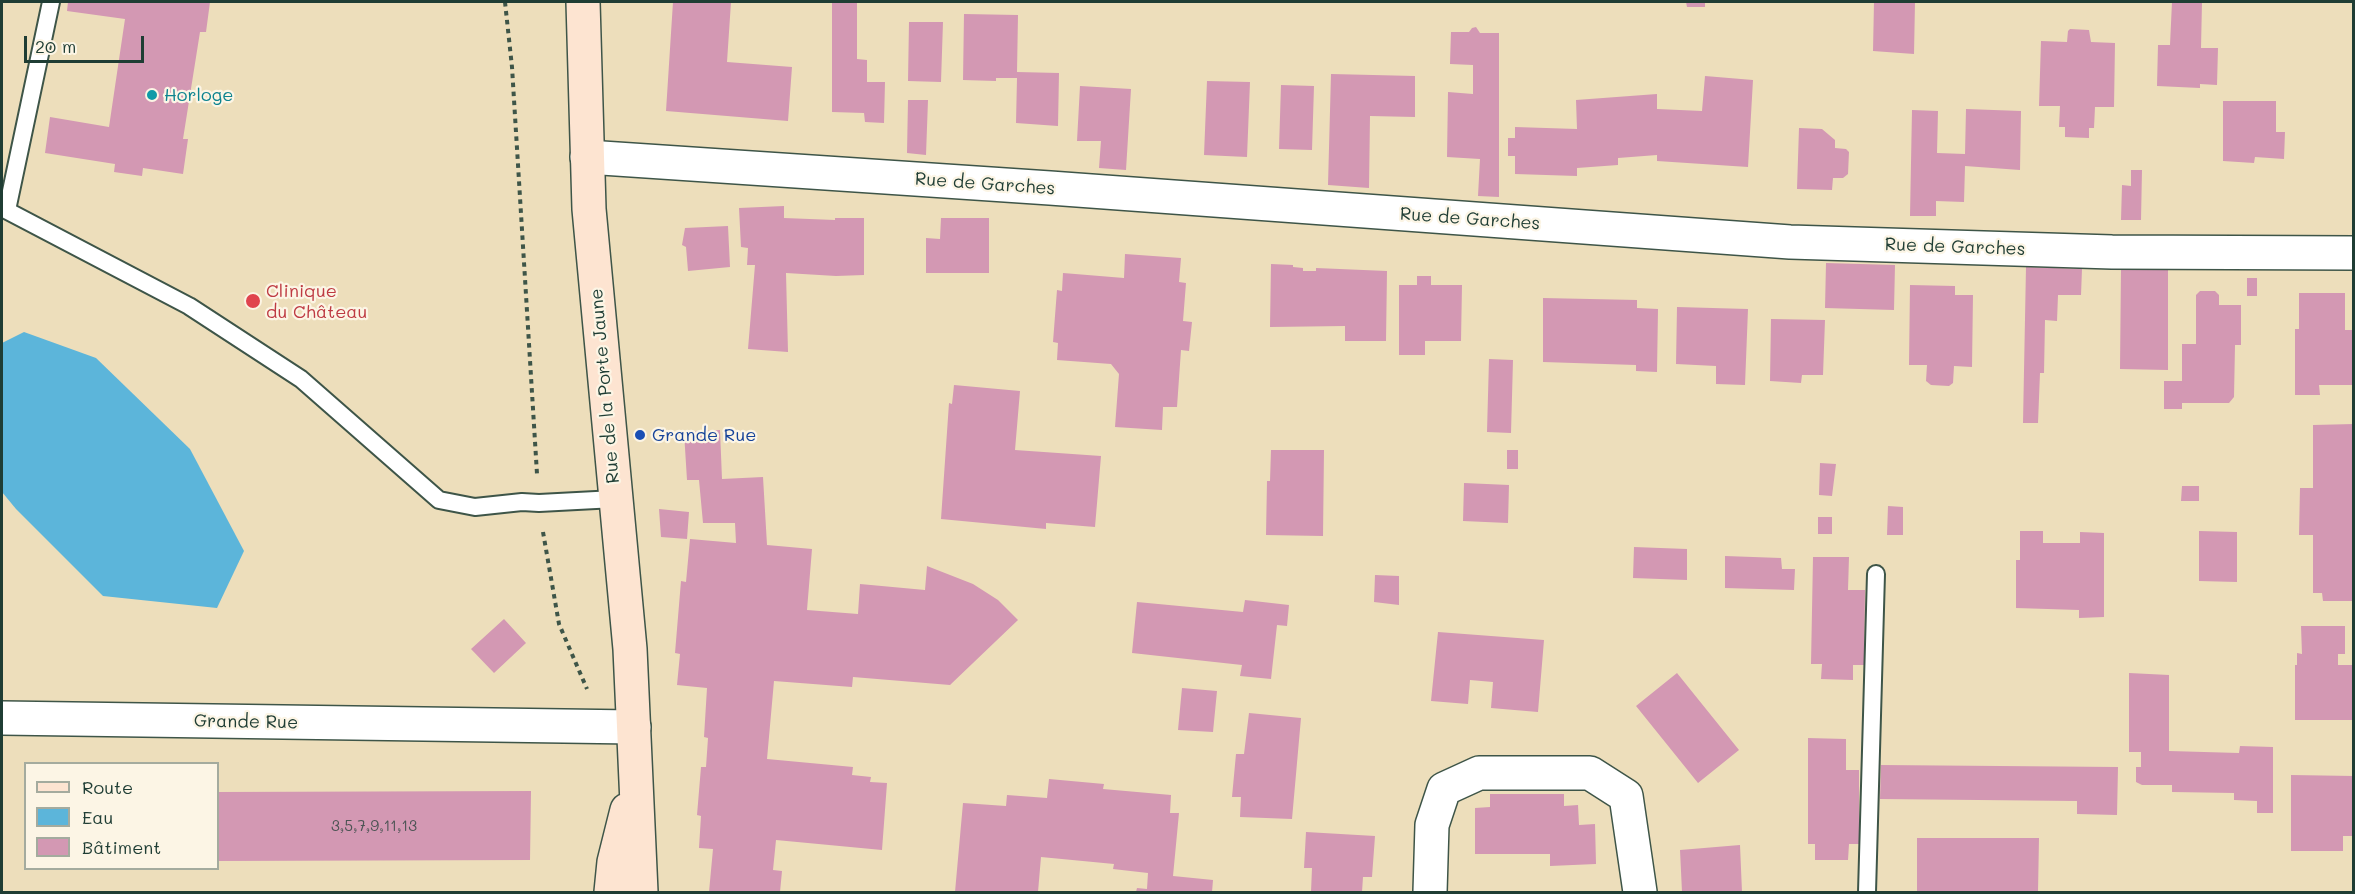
<!DOCTYPE html>
<meta charset="utf-8">
<style>
body{margin:0}
#map{position:relative;width:2355px;height:894px;overflow:hidden;background:#eddebb;font-family:Mali,sans-serif}
canvas{display:block}
.frame{position:absolute;inset:0;border:3px solid #1f3d34;pointer-events:none}
.legend{position:absolute;left:24px;top:762px;width:195px;height:108px;box-sizing:border-box;background:#fcf5e5;border:2px solid #a4ab9e;margin:0;padding:8px 10px;list-style:none;font-size:18px;color:#1f3d34}
.legend li{display:flex;align-items:center;gap:12px;height:30px}
.legend b{width:30px;border:2px solid #a4ab9e}
.scale{position:absolute;left:24px;top:36px;width:120px;height:27px;box-sizing:border-box;border:3px solid #1f3d34;border-top:0;padding-left:8px;font-size:18px;line-height:21px;white-space:nowrap;color:#1f3d34;-webkit-text-stroke:4px #fcf5e5;paint-order:stroke}
</style>
<div id="map">
<canvas width="2355" height="894"></canvas>
<div class="frame"></div>
<ul class="legend">
<li><b style="height:8px;background:#fde4d1"></b>Route</li>
<li><b style="height:16px;background:#5cb5da"></b>Eau</li>
<li><b style="height:16px;background:#d398b3"></b>Bâtiment</li>
</ul>
<div class="scale">20 m</div>
</div>
<script>
const g = document.querySelector('canvas').getContext('2d');
g.lineJoin = 'round';
function paint(path, color) { g.fillStyle = color; g.fill(path, 'evenodd'); }
function strokePath(path, color, width, dash) { g.strokeStyle = color; g.lineWidth = width; g.lineCap = dash ? 'butt' : 'round'; g.setLineDash(dash || []); g.stroke(path); }
function label(font, color, halo, rows, align = 'center') {
  g.font = font + ' Mali,sans-serif'; g.lineWidth = 4.5; g.setLineDash([]); g.textBaseline = 'middle'; g.strokeStyle = halo; g.fillStyle = color; for (const [text, x, y, turn = 0] of rows) {
    g.save(); g.translate(x, y); g.rotate((+turn || 0) * Math.PI / 180); g.textAlign = isNaN(turn) ? turn : align; if (halo) g.strokeText(text, 0, 0); g.fillText(text, 0, 0); g.restore();
  }
}
paint(new Path2D(`
 M 24,332 L 96,358 L 190,449 L 244,551 L 217,608 L 103,596 L 16,509 L 2,492 L 2,343 Z`), '#5cb5da');
paint(new Path2D(`
 M 68,2 L 210,2 L 206,32 L 200,32 L 183,139 L 188,139 L 183,174 L 143,168 L 142,176 L 114,172 L 115,164 L 45,153 L 50,117 L 109,127 L 125,19 L 67,11 Z
 M 673,2 L 731,2 L 727,62 L 792,67 L 788,121 L 666,111 Z
 M 832,2 L 857,2 L 857,59 L 867,60 L 867,82 L 885,82 L 884,123 L 865,122 L 864,113 L 832,112 Z
 M 1686,2 L 1705,2 L 1705,7 L 1687,7 Z
 M 1874,2 L 1915,2 L 1914,54 L 1873,51 Z
 M 2172,2 L 2202,2 L 2201,48 L 2218,48 L 2217,85 L 2200,84 L 2200,88 L 2157,86 L 2158,45 L 2170,45 Z
 M 964,14 L 1018,15 L 1017,72 L 1059,73 L 1058,126 L 1016,123 L 1017,78 L 996,78 L 996,81 L 963,80 Z
 M 909,22 L 943,22 L 941,82 L 908,81 Z
 M 1476,27 L 1480,33 L 1499,33 L 1499,197 L 1478,196 L 1480,159 L 1447,157 L 1448,92 L 1473,94 L 1473,65 L 1450,64 L 1451,32 L 1469,32 L 1472,28 Z
 M 2070,29 L 2089,30 L 2091,42 L 2115,43 L 2114,107 L 2095,107 L 2094,128 L 2089,128 L 2089,138 L 2065,137 L 2065,127 L 2059,127 L 2060,106 L 2039,106 L 2041,41 L 2067,42 L 2068,31 Z
 M 1331,74 L 1415,76 L 1415,117 L 1370,116 L 1369,188 L 1328,185 Z
 M 1705,76 L 1753,80 L 1748,167 L 1657,161 L 1657,155 L 1618,158 L 1618,165 L 1577,168 L 1577,176 L 1515,174 L 1515,156 L 1508,156 L 1508,138 L 1515,138 L 1515,127 L 1577,129 L 1576,100 L 1657,94 L 1657,109 L 1702,111 Z
 M 1207,81 L 1250,82 L 1247,157 L 1204,155 Z
 M 1281,85 L 1314,86 L 1312,150 L 1279,149 Z
 M 1080,86 L 1131,89 L 1126,170 L 1099,168 L 1101,141 L 1077,141 Z
 M 908,100 L 928,100 L 926,155 L 907,153 Z
 M 2223,101 L 2276,101 L 2276,132 L 2285,132 L 2284,159 L 2255,157 L 2254,163 L 2223,161 Z
 M 1966,109 L 2021,111 L 2020,170 L 1965,166 L 1964,202 L 1936,201 L 1936,216 L 1910,216 L 1912,110 L 1938,111 L 1937,153 L 1965,154 Z
 M 1799,128 L 1822,129 L 1835,140 L 1835,148 L 1846,149 L 1849,152 L 1848,174 L 1843,178 L 1833,178 L 1832,190 L 1797,189 Z
 M 2131,170 L 2142,170 L 2141,220 L 2121,220 L 2122,185 L 2131,186 Z
 M 784,206 L 784,218 L 835,220 L 835,218 L 864,218 L 864,275 L 836,276 L 786,273 L 788,352 L 748,349 L 755,265 L 747,265 L 748,248 L 741,247 L 739,208 Z
 M 941,218 L 989,218 L 989,273 L 926,273 L 926,238 L 940,239 Z
 M 728,226 L 730,267 L 688,271 L 686,247 L 682,245 L 685,228 Z
 M 1125,254 L 1181,258 L 1179,282 L 1186,283 L 1183,321 L 1192,322 L 1189,351 L 1181,350 L 1177,407 L 1163,407 L 1162,430 L 1115,427 L 1119,374 L 1111,364 L 1057,360 L 1058,343 L 1053,342 L 1057,290 L 1062,291 L 1063,273 L 1124,278 Z
 M 1826,263 L 1895,265 L 1894,310 L 1825,308 Z
 M 1271,264 L 1293,265 L 1293,267 L 1303,268 L 1303,271 L 1316,271 L 1316,268 L 1387,271 L 1386,341 L 1345,341 L 1345,326 L 1270,327 Z
 M 2026,267 L 2082,269 L 2081,295 L 2058,295 L 2057,321 L 2045,320 L 2044,373 L 2040,373 L 2038,423 L 2023,423 Z
 M 2121,269 L 2168,269 L 2168,370 L 2120,369 Z
 M 1417,276 L 1431,276 L 1431,285 L 1462,285 L 1461,341 L 1425,341 L 1425,355 L 1399,355 L 1399,285 L 1417,285 Z
 M 2247,278 L 2257,278 L 2257,296 L 2247,296 Z
 M 1910,285 L 1955,286 L 1955,295 L 1973,295 L 1972,367 L 1954,366 L 1953,383 L 1949,386 L 1931,385 L 1926,381 L 1927,365 L 1909,365 Z
 M 2200,291 L 2215,291 L 2219,295 L 2219,305 L 2241,305 L 2241,345 L 2235,345 L 2234,397 L 2229,403 L 2182,403 L 2182,409 L 2164,409 L 2164,381 L 2182,381 L 2182,344 L 2196,344 L 2196,295 Z
 M 2299,293 L 2345,293 L 2345,330 L 2354,330 L 2354,385 L 2319,385 L 2320,395 L 2295,395 L 2295,329 L 2299,329 Z
 M 1543,298 L 1637,300 L 1637,308 L 1658,309 L 1657,372 L 1636,371 L 1636,365 L 1543,362 Z
 M 1677,307 L 1748,309 L 1745,385 L 1716,384 L 1716,366 L 1676,364 Z
 M 1771,319 L 1825,320 L 1823,375 L 1802,375 L 1801,383 L 1770,381 Z
 M 1489,359 L 1513,360 L 1511,433 L 1487,432 Z
 M 954,385 L 1020,391 L 1015,450 L 1101,456 L 1095,527 L 1046,523 L 1046,529 L 941,519 L 949,403 L 952,404 Z
 M 2354,424 L 2354,601 L 2323,601 L 2322,593 L 2313,593 L 2313,535 L 2299,535 L 2300,488 L 2313,488 L 2313,425 Z
 M 720,430 L 722,479 L 763,477 L 767,545 L 812,549 L 807,610 L 858,614 L 860,584 L 925,590 L 927,566 L 973,584 L 998,600 L 1018,620 L 950,685 L 853,677 L 852,687 L 774,681 L 767,759 L 853,767 L 852,775 L 871,777 L 870,782 L 887,783 L 882,850 L 776,840 L 773,870 L 782,871 L 780,892 L 709,892 L 713,849 L 699,848 L 701,816 L 697,815 L 701,767 L 706,767 L 708,738 L 704,737 L 707,688 L 677,685 L 680,654 L 675,653 L 681,581 L 686,582 L 690,539 L 736,543 L 735,523 L 703,523 L 699,480 L 687,480 L 684,432 Z
 M 1271,450 L 1324,450 L 1323,536 L 1266,535 L 1267,481 L 1270,481 Z
 M 1507,450 L 1518,450 L 1518,469 L 1507,469 Z
 M 1820,463 L 1836,464 L 1832,496 L 1819,495 Z
 M 1464,483 L 1509,485 L 1508,523 L 1463,521 Z
 M 2182,486 L 2199,486 L 2199,501 L 2181,501 Z
 M 1888,506 L 1903,507 L 1903,535 L 1887,535 Z
 M 659,509 L 689,512 L 687,539 L 661,537 Z
 M 1818,517 L 1832,517 L 1832,534 L 1818,534 Z
 M 2020,531 L 2043,531 L 2043,543 L 2080,543 L 2080,532 L 2104,533 L 2104,617 L 2079,618 L 2079,610 L 2016,608 L 2016,560 L 2020,560 Z
 M 2199,531 L 2237,532 L 2237,582 L 2199,581 Z
 M 1634,547 L 1687,549 L 1687,580 L 1633,578 Z
 M 1725,556 L 1781,558 L 1782,569 L 1795,569 L 1794,590 L 1725,588 Z
 M 1813,557 L 1849,557 L 1848,590 L 1865,590 L 1864,665 L 1853,665 L 1853,680 L 1821,679 L 1822,664 L 1811,664 Z
 M 1375,575 L 1399,576 L 1399,605 L 1374,602 Z
 M 1245,600 L 1289,605 L 1287,626 L 1277,625 L 1271,679 L 1240,676 L 1242,665 L 1132,653 L 1137,602 L 1243,612 Z
 M 504,619 L 526,643 L 494,673 L 471,649 Z
 M 2301,626 L 2345,626 L 2345,654 L 2338,654 L 2338,665 L 2354,665 L 2354,720 L 2295,720 L 2295,665 L 2297,665 L 2297,653 L 2302,654 Z
 M 1438,632 L 1544,640 L 1538,712 L 1491,708 L 1493,682 L 1470,680 L 1468,704 L 1431,701 Z
 M 1677,673 L 1739,750 L 1698,783 L 1636,706 Z
 M 2129,673 L 2169,675 L 2169,751 L 2239,753 L 2240,746 L 2273,747 L 2273,813 L 2257,813 L 2257,801 L 2234,800 L 2234,793 L 2172,792 L 2172,785 L 2142,785 L 2136,782 L 2136,767 L 2141,767 L 2141,752 L 2129,752 Z
 M 1182,688 L 1217,691 L 1213,732 L 1178,730 Z
 M 1249,713 L 1301,718 L 1292,819 L 1240,817 L 1241,797 L 1232,797 L 1236,754 L 1244,754 Z
 M 1808,738 L 1846,739 L 1846,770 L 1859,770 L 1859,844 L 1849,844 L 1848,860 L 1815,860 L 1815,844 L 1808,844 Z
 M 1881,765 L 2118,767 L 2117,815 L 2077,814 L 2077,801 L 1880,799 Z
 M 2291,775 L 2354,776 L 2354,836 L 2343,836 L 2343,851 L 2291,851 Z
 M 1049,779 L 1104,784 L 1103,789 L 1171,795 L 1170,813 L 1179,813 L 1173,876 L 1213,880 L 1212,892 L 1136,892 L 1137,888 L 1147,889 L 1148,873 L 1113,869 L 1114,864 L 1041,857 L 1038,892 L 955,892 L 963,803 L 1006,806 L 1007,795 L 1047,798 Z
 M 531,791 L 530,860 L 218,861 L 218,792 Z
 M 1490,794 L 1564,794 L 1564,806 L 1578,805 L 1579,825 L 1595,824 L 1596,864 L 1550,866 L 1550,854 L 1475,854 L 1475,808 L 1490,807 Z
 M 1306,832 L 1375,836 L 1372,877 L 1363,877 L 1362,892 L 1311,892 L 1312,868 L 1304,868 Z
 M 1917,838 L 2039,838 L 2038,892 L 1917,892 Z
 M 1740,845 L 1742,892 L 1682,892 L 1680,850 Z`), '#d398b3');
const service = new Path2D(`
 M 2,208 L 189,306 L 301,379 L 439,500 L 475,507 L 522,502 L 539,503 L 615,499
 M 7,210 L 51,2
 M 1867,892 L 1876,574`);
const minor = new Path2D(`
 M 587,157 L 1050,188 L 1790,242 L 2112,252 L 2354,253
 M 2,718 L 634,727
 M 1430,892 L 1432,825 L 1444,789 L 1479,773 L 1590,773 L 1626,796 L 1640,892`);
const secondary = new Path2D(`
 M 583,2 L 589,209 L 630,649 L 641,892
 M 611,892 L 614,862 L 627,810`);
strokePath(service, '#3e5548', 20);
strokePath(minor, '#3e5548', 36);
strokePath(secondary, '#3e5548', 36);
strokePath(new Path2D(`
 M 505,2 L 512,67 L 537,474
 M 543,532 L 559,624 L 587,689`), '#3e5548', 4, [4.5, 4.5]);
strokePath(service, '#fff', 16);
strokePath(minor, '#fff', 33);
strokePath(secondary, '#fde4d1', 33);
for (const [x, y, r, color] of [
 [152,95,6,"#0f9aa8"],
 [253,301,8,"#e0444e"],
 [640,435,6,"#1a4fb4"]
]) { const dot = new Path2D(); dot.arc(x, y, r, 0, 2 * Math.PI); g.fillStyle = color; g.fill(dot); strokePath(dot, '#fcf5e5', 2); }
label('15px', '#4c5454', null, [
 ["3,5,7,9,11,13",374,826]
]);
label('18px', '#0d838f', '#fcf5e5', [
 ["Horloge",164,95]
], 'left');
label('18px', '#1f3d34', '#fcf5e5', [
 ["Rue de Garches",985,184,4],
 ["Rue de Garches",1470,219,4],
 ["Rue de Garches",1955,247,2],
 ["Rue de la Porte Jaune",605,386,-95],
 ["Grande Rue",246,722,1]
]);
label('18px', '#be3a42', '#fcf5e5', [
 ["Clinique",266,291],
 ["du Château",266,312]
], 'left');
label('18px', '#164399', '#fcf5e5', [
 ["Grande Rue",652,435]
], 'left');
</script>
